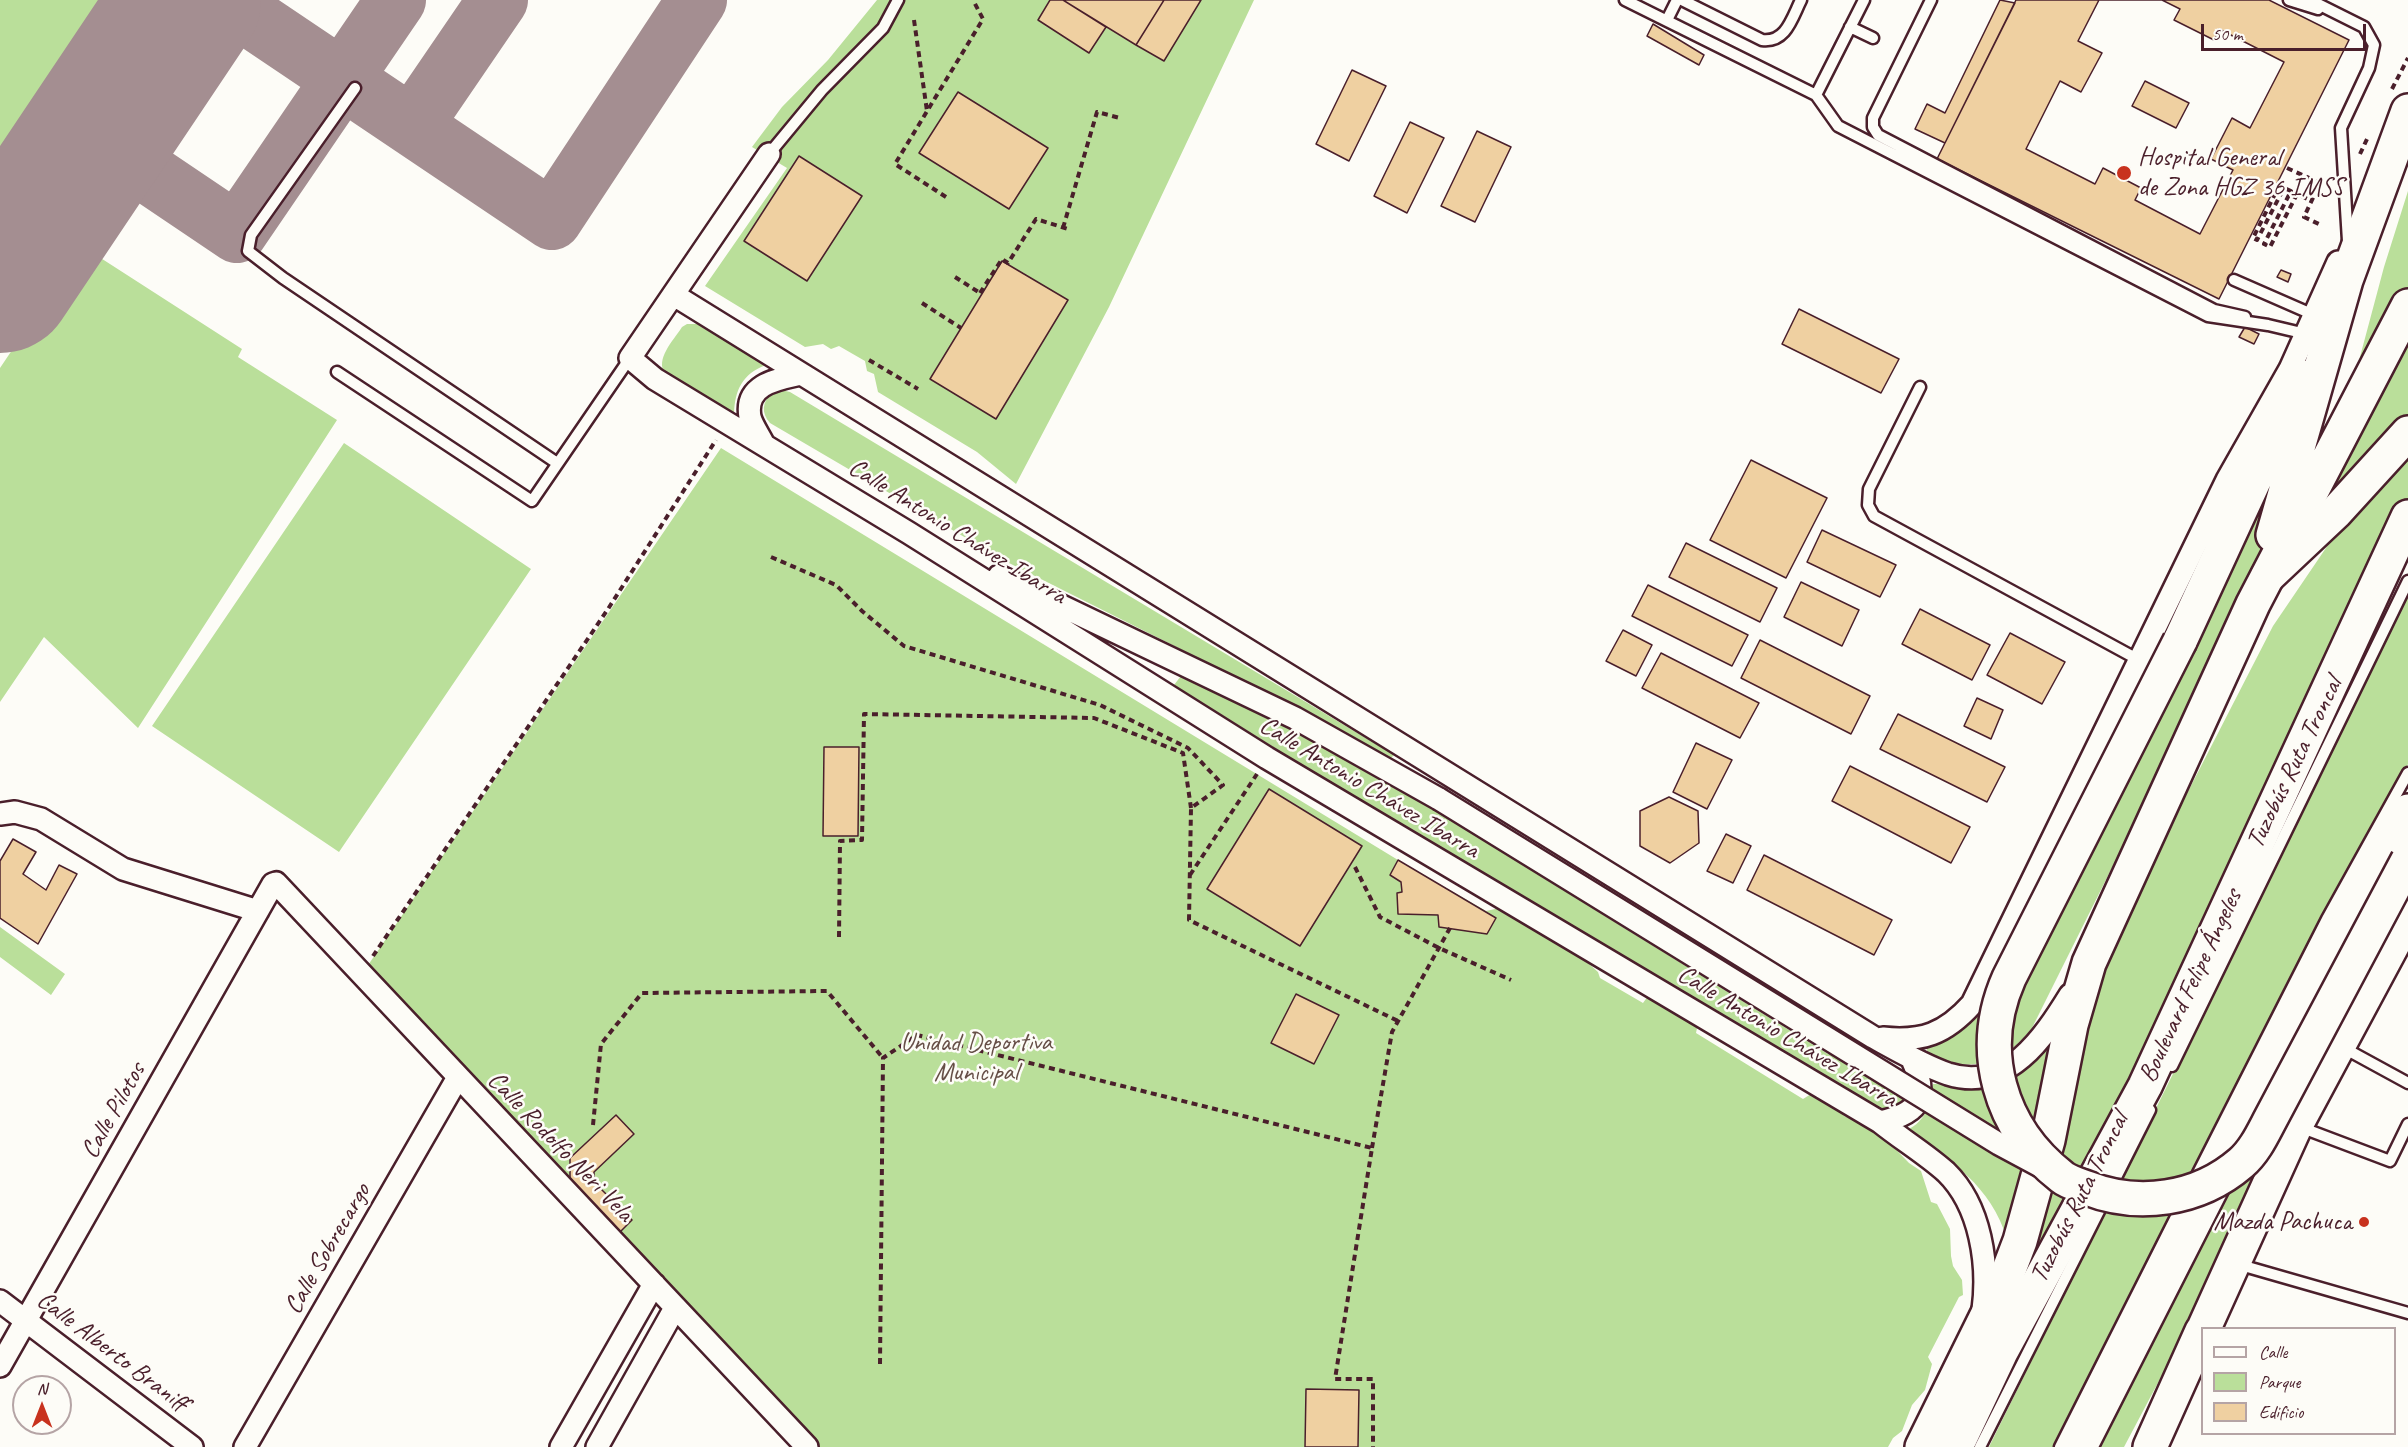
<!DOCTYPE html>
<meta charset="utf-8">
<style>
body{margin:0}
#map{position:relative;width:2408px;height:1447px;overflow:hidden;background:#fdfcf7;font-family:Caveat,sans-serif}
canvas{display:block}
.legend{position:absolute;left:2201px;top:1327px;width:195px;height:108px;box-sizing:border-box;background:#fdfcf7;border:2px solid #b5a4a5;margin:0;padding:8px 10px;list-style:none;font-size:18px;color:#4a1f2b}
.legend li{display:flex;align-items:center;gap:12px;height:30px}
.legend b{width:30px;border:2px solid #b5a4a5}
.north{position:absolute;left:12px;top:1375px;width:60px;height:60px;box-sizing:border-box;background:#fdfcf7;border:2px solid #b5a4a5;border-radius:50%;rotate:0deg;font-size:16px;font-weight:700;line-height:24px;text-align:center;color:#4a1f2b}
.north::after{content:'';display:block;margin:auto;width:21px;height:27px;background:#c8321e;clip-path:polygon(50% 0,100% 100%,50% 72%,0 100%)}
.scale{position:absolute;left:2201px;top:24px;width:165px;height:27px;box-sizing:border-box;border:3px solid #4a1f2b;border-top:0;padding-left:8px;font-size:18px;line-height:21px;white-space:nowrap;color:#4a1f2b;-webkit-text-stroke:4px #fdfcf7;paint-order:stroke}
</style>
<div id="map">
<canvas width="2408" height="1447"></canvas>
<ul class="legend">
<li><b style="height:8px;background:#fdfcf7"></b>Calle</li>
<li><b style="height:16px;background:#badf9a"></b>Parque</li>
<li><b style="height:16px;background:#efd0a1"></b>Edificio</li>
</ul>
<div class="north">N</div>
<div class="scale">50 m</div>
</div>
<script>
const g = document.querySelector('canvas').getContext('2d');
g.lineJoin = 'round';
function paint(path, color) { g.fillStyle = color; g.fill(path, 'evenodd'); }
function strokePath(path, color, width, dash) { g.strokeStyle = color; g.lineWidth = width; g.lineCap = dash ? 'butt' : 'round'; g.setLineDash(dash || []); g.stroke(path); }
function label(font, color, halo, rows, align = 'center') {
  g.font = font + ' Caveat,sans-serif'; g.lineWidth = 5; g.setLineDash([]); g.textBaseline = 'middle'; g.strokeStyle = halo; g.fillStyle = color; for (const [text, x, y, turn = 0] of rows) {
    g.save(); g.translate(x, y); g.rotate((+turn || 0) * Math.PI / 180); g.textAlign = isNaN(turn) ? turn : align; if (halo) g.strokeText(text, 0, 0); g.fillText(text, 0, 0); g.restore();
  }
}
paint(new Path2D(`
 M 0,0 L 132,0 L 0,196 Z
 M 877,0 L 1254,0 L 1109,307 L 1016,484 L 977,452 L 878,392 L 874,374 L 867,371 L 865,361 L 839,346 L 831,349 L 823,344 L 805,347 L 705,286 L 787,168 L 752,147 L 782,107 L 828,60 Z
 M 2408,191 L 2408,299 L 2341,428 L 2384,267 Z
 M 82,246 L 242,349 L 238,357 L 337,420 L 138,728 L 44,637 L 0,702 L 0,368 Z
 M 687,324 L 697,324 L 766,365 C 742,374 735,390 734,414 L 665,374 C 655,359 673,341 682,327 Z
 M 2408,344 L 2408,425 L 2321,509 Z
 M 781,390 L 790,392 L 1394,755 L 1391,758 L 1302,710 L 1007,562 L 770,423 C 761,413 762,402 772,393 Z
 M 2304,414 L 2262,561 L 2250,591 L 2032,1028 C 2005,1063 1966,1077 1927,1051 L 1927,1047 L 1963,1030 L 1977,1014 Z
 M 344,443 L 531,569 L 339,852 L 152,726 Z
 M 721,448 L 1398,860 L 1486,911 L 1500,908 L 1568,945 L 1598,972 L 1600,978 L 1643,1003 L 1648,996 L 1689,1012 L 1697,1028 L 1696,1033 L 1803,1099 L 1811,1094 L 1837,1104 L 1844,1116 L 1876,1129 L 1909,1163 L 1921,1171 L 1931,1202 L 1937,1204 L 1950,1229 L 1951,1256 L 1953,1266 L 1962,1280 L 1963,1295 L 1959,1297 L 1928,1357 L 1932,1364 L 1925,1390 L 1912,1405 L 1902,1431 L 1893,1438 L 1888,1447 L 808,1447 L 362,974 Z
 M 2408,460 L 2408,521 L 2047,1254 L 2037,1249 L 2097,983 L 2178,811 L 2273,626 L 2330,542 Z
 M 2408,597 L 2408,764 L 2054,1447 L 1989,1447 Z
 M 1184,672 L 1382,778 L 1828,1054 L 1852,1048 L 1905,1096 C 1898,1112 1884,1114 1868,1107 L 1329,782 L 1174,685 Z
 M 0,927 L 65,974 L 51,995 L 0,957 Z
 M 2054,1041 L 2050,1073 L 2007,1239 C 1991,1186 1951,1160 1907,1130 C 1926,1121 1931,1104 1933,1084 C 1944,1083 1957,1090 1969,1090 C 2006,1092 2032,1068 2054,1041 Z
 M 2263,1123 L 2261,1188 L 2124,1447 L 2093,1447 Z`), '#badf9a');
strokePath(new Path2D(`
 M 225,0 L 552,220 L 697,0
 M 412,126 L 498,0
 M 102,142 L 237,233 L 396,0`), '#a48e91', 60);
strokePath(new Path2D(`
 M 0,279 L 187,0`), '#a48e91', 148);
const building = new Path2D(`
 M 1050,0 L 1063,0 L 1106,27 L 1089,53 L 1038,20 Z
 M 1063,0 L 1164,0 L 1136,45 Z
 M 1164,0 L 1201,0 L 1164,61 L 1136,45 Z
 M 2000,0 L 2015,3 L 1945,143 L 1915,129 L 1927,104 L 1945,113 Z
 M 2016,0 L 2269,0 L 2349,40 L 2219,299 L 1937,159 Z
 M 2099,0 L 2162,0 L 2180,9 L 2174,20 L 2214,40 L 2219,29 L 2284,62 L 2250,128 L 2232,118 L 2211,159 L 2233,170 L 2200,234 L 2135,200 L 2141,188 L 2103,168 L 2095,184 L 2026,149 L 2060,81 L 2081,92 L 2102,53 L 2078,41 ZM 2145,81 L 2189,103 L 2176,128 L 2132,106 Z
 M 1653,24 L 1704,55 L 1699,65 L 1647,36 Z
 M 1352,70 L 1386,86 L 1349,161 L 1316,144 Z
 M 958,92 L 1048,148 L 1009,209 L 919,153 Z
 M 1410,122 L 1444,138 L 1407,213 L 1374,196 Z
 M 1477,131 L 1511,147 L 1475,222 L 1441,206 Z
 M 799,156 L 862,196 L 807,281 L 744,241 Z
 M 1002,261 L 1068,300 L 996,419 L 930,379 Z
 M 2281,270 L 2291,274 L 2288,282 L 2277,277 Z
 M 1799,309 L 1899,359 L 1881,393 L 1782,344 Z
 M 2245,327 L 2259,334 L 2254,344 L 2239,337 Z
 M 1751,460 L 1827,498 L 1786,578 L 1710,540 Z
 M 1822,530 L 1896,565 L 1880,597 L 1807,562 Z
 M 1686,543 L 1777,588 L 1760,622 L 1669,577 Z
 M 1801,582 L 1859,610 L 1842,646 L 1784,617 Z
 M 1648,585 L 1748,635 L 1732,666 L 1632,616 Z
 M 1920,609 L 1990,645 L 1972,680 L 1902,644 Z
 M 1623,630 L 1652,645 L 1636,676 L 1606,661 Z
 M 2010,633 L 2065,662 L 2042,704 L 1987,675 Z
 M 1760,640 L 1870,696 L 1851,734 L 1741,678 Z
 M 1661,653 L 1759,703 L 1740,738 L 1642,688 Z
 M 1977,698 L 2003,710 L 1991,739 L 1964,726 Z
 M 1898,714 L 2005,767 L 1987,802 L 1880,749 Z
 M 1696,743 L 1732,760 L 1707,809 L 1673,792 Z
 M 824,747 L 859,747 L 858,836 L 823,836 Z
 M 1850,766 L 1970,827 L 1951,863 L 1832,801 Z
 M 1269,789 L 1362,846 L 1300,946 L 1207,889 Z
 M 1669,797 L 1698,811 L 1699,843 L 1670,863 L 1640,846 L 1640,811 Z
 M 1726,834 L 1751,846 L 1733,883 L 1707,871 Z
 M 13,839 L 36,852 L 23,874 L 46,890 L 59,865 L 77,874 L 38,944 L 0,918 L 0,861 Z
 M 1764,855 L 1892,920 L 1874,955 L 1747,890 Z
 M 1398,860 L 1496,918 L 1487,934 L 1439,927 L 1438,915 L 1398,914 L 1397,893 L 1402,892 L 1401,882 L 1390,875 Z
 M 1296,994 L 1339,1015 L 1314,1064 L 1271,1043 Z
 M 616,1115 L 634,1134 L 594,1172 L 594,1182 L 632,1220 L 615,1237 L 570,1191 L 570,1158 Z
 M 1306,1389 L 1359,1390 L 1358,1447 L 1305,1447 Z`);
paint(building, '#efd0a1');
strokePath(building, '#4a1f2b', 1.5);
const service = new Path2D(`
 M 1625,0 L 1816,95 L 1838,126 L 2208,316 L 2268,325 L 2306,334
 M 1682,0 L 1762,40 C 1786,43 1792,18 1801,0
 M 1931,0 L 1873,118 L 1873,127 L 1878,135 L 2214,310 L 2245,317
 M 2289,0 L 2318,9
 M 2310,0 L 2364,27 L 2374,45 L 2369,68 L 2341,128 L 2348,241
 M 1667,20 L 1677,0
 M 1850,27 L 1873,38
 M 355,88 L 251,235 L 248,251 L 283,278 L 557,463
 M 1816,95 L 1864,0
 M 769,154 L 822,90 L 883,28 L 898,0
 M 2234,280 L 2314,315
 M 337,372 L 532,501 L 630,358
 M 1920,387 L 1869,489 L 1868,505 L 1874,516 L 2139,660
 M 2342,1047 L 2408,1083
 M 2172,1066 L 2408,581
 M 2300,1127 L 2390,1161 L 2408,1124
 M 2194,1181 L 2327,919 L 2408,773
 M 2237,1264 L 2408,1313
 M 1980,1447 L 2150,1110
 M 2060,1447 L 2184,1201`);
const minor = new Path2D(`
 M 769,154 L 630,358 L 655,379 L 909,533 L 1267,758 L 1880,1122 C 1901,1139 1926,1154 1946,1172 C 1981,1206 1989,1265 1983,1310
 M 674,295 L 1873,1037 C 1897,1050 1922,1065 1948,1074 C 2008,1093 2044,1037 2070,995
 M 763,443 C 759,435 752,425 750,417 C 744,384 778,379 801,374
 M 999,576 L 1295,718 L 1439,799
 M 0,814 L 15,812 L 41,819 L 123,869 L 258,911
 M 1883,1038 C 1922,1042 1945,1034 1972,1004 L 2227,480 L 2290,369 L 2338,262
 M 1880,1122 C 1922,1113 1929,1096 1911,1057
 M 0,1301 L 192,1447
 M 0,1366 L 273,884 L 276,883 L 807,1447
 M 245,1447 L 457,1079
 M 561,1447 L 654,1284
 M 597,1447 L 675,1308`);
const primary = new Path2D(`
 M 2273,535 L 2346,280 L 2408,111
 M 2180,641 L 2302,377
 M 2204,1328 L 2296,1125 L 2408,916
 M 1922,1447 L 2007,1275 L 2020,1241 L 2048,1140 L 2071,1025 L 2089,963 L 2253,604 L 2408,306
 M 2150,1447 L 2202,1331`);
const trunk = new Path2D(`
 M 2268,576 L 2336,512 L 2408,433
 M 1956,1447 L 2001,1352 L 2145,1086 L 2408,517
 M 2080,1447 L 2301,1012 L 2408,811`);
strokePath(service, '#4a1f2b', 15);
strokePath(minor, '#4a1f2b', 26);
strokePath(primary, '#4a1f2b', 38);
strokePath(trunk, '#4a1f2b', 38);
strokePath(new Path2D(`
 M 914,20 L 927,111
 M 2392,89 L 2408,58
 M 2360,154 L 2367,139
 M 2287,168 L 2320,183 L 2304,217 L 2321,225
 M 2276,185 L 2279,186 L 2253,238 L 2257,240 L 2284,188 L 2291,191 L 2264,244 L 2270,247 L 2297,194 L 2312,201
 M 946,197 L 895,164 L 983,19 L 973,0
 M 1063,228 L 1097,112 L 1120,118
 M 955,277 L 980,293
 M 980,293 L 1002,259 L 1008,263 L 1036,219 L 1068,229
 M 922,303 L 961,328
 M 869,360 L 918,389
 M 771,557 L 836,585 L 862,611 L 904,646 L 1100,705 L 1188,748 L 1223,785 L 1191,808 L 1189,920 L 1398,1021
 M 1355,867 L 1380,917 L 1439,948 L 1511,980
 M 1190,875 L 1257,774
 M 839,937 L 840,841 L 862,840 L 864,714 L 1094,718 L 1183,753 L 1191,808
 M 373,956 L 608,609 L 716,440
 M 593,1125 L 601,1044 L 642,993 L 827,991 L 883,1058
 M 1372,1148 L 1392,1032 L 1450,928
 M 880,1364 L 883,1058 L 917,1035 L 1372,1148 L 1335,1379 L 1373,1379 L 1373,1447`), '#4a1f2b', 4, [6, 4.5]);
strokePath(service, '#fdfcf7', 10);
strokePath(minor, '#fdfcf7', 21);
strokePath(primary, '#fdfcf7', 33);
strokePath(trunk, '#fdfcf7', 33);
const minorBridge = new Path2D(`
 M 1439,799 L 1999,1144 L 2040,1166`);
const primaryBridge = new Path2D(`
 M 2180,641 L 2009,978 C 1977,1050 1999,1128 2062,1177 C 2068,1182 2079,1185 2087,1188 C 2138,1208 2198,1200 2241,1163 C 2255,1151 2263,1133 2271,1118 L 2408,860`);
strokePath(minorBridge, '#4a1f2b', 26, []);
strokePath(primaryBridge, '#4a1f2b', 38, []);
strokePath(minorBridge, '#fdfcf7', 21);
strokePath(primaryBridge, '#fdfcf7', 33);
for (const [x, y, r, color] of [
 [2124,173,8,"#c8321e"],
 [2364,1222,6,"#c8321e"]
]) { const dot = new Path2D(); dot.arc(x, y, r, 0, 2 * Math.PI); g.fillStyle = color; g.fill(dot); strokePath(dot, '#fdfcf7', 2); }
label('26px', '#4a1f2b', '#fdfcf7', [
 ["Hospital General",2138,158],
 ["de Zona HGZ 36 IMSS",2138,188],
 ["Mazda Pachuca",2352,1222,"right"]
], 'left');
label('26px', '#4a1f2b', '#fdfcf7', [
 ["Calle Antonio Chávez Ibarra",957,532,32],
 ["Tuzobús Ruta Troncal",2295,763,-64],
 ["Calle Antonio Chávez Ibarra",1369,788,31],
 ["Boulevard Felipe Ángeles",2191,986,-65],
 ["Calle Antonio Chávez Ibarra",1787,1037,31],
 ["Calle Pilotos",114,1111,-61],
 ["Calle Rodolfo Neri Vela",560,1147,46],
 ["Tuzobús Ruta Troncal",2080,1198,-63],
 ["Calle Sobrecargo",328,1249,-60],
 ["Calle Alberto Braniff",112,1352,37]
]);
label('26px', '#664f47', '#fdfcf7', [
 ["Unidad Deportiva",976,1043],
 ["Municipal",976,1073]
]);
</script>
